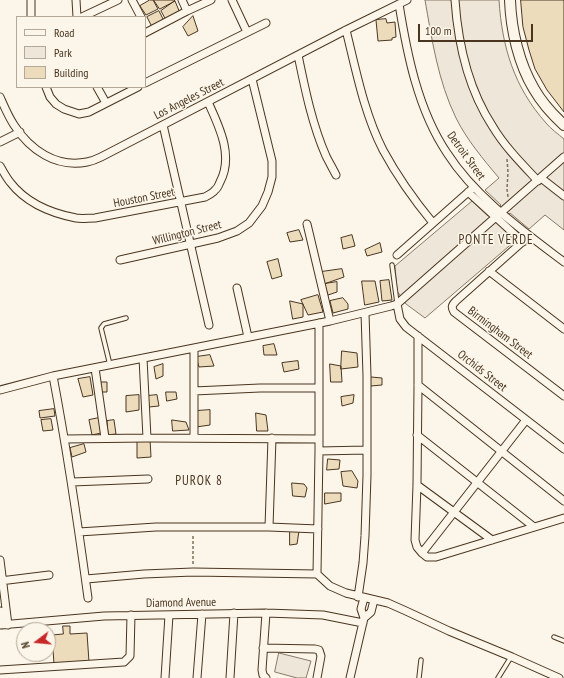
<!DOCTYPE html>
<style>
body{margin:0}
#map{position:relative;width:564px;height:678px;overflow:hidden;background:#fbf6e9;font-family:"PT Sans Narrow",sans-serif}
canvas{display:block}
.legend{position:absolute;left:16px;top:16px;width:130px;height:72px;box-sizing:border-box;background:#fbf6e9;border:1px solid #b4a999;margin:0;padding:5px 7px;list-style:none;font-size:12px;color:#4a3520}
.legend li{display:flex;align-items:center;gap:8px;height:20px}
.legend b{width:20px;border:1px solid #b4a999}
.north{position:absolute;left:16px;top:622px;width:40px;height:40px;box-sizing:border-box;background:#fbf6e9;border:1px solid #b4a999;border-radius:50%;rotate:254deg;font-size:11px;font-weight:700;line-height:16px;text-align:center;color:#4a3520}
.north::after{content:'';display:block;margin:auto;width:14px;height:18px;background:#c62828;clip-path:polygon(50% 0,100% 100%,50% 72%,0 100%)}
.scale{position:absolute;left:418px;top:24px;width:115px;height:18px;box-sizing:border-box;border:2px solid #4a3520;border-top:0;padding-left:5px;font-size:12px;line-height:14px;white-space:nowrap;color:#4a3520;-webkit-text-stroke:3px #fbf6e9;paint-order:stroke}
</style>
<div id="map">
<canvas width="564" height="678"></canvas>
<ul class="legend">
<li><b style="height:5px;background:#fbf6e9"></b>Road</li>
<li><b style="height:11px;background:#ede6d9"></b>Park</li>
<li><b style="height:11px;background:#ecdcbc"></b>Building</li>
</ul>
<div class="north">N</div>
<div class="scale">100 m</div>
</div>
<script>
const g = document.querySelector('canvas').getContext('2d');
g.lineJoin = 'round';
function paint(path, color) { g.fillStyle = color; g.fill(path, 'evenodd'); }
function strokePath(path, color, width, dash) { g.strokeStyle = color; g.lineWidth = width; g.lineCap = dash ? 'butt' : 'round'; g.setLineDash(dash || []); g.stroke(path); }
function label(font, color, halo, rows, align = 'center') {
  g.font = font + ' "PT Sans Narrow",sans-serif'; g.lineWidth = 3; g.setLineDash([]); g.textBaseline = 'middle'; g.strokeStyle = halo; g.fillStyle = color; for (const [text, x, y, turn = 0] of rows) {
    g.save(); g.translate(x, y); g.rotate((+turn || 0) * Math.PI / 180); g.textAlign = isNaN(turn) ? turn : align; if (halo) g.strokeText(text, 0, 0); g.fillText(text, 0, 0); g.restore();
  }
}
const green = new Path2D(`
 M 425,0 L 499,0 C 502,47 514,87 546,123 C 551,129 558,134 564,139 L 564,230 L 545,215 L 529,229 L 510,213 L 498,224 L 515,241 L 425,318 L 406,304 L 397,291 L 395,266 L 472,201 L 488,216 L 501,205 L 485,190 L 499,178 C 483,159 467,140 456,118 C 438,81 432,40 425,0 Z
 M 279,653 L 311,661 L 306,678 L 297,678 L 275,672 Z`);
paint(green, '#ede6d9');
strokePath(green, '#887966', 1);
const building = new Path2D(`
 M 150,0 L 153,0 L 158,9 L 146,15 L 140,6 Z
 M 154,0 L 174,0 L 175,1 L 160,9 Z
 M 521,0 L 564,0 L 564,112 L 547,90 L 535,69 L 529,50 L 523,27 Z
 M 175,1 L 180,13 L 166,20 L 161,11 Z
 M 159,11 L 164,21 L 152,27 L 147,17 Z
 M 193,16 L 198,31 L 188,36 L 183,27 Z
 M 386,19 L 387,23 L 395,22 L 396,37 L 392,38 L 392,40 L 378,41 L 376,20 Z
 M 299,230 L 303,240 L 290,242 L 287,233 Z
 M 352,235 L 355,246 L 343,249 L 341,238 Z
 M 380,243 L 382,252 L 367,256 L 365,250 Z
 M 278,259 L 282,276 L 272,279 L 267,262 Z
 M 342,269 L 344,277 L 324,284 L 321,272 Z
 M 389,280 L 392,300 L 382,301 L 380,281 Z
 M 362,281 L 375,281 L 379,302 L 365,305 Z
 M 337,282 L 337,292 L 328,295 L 324,284 Z
 M 318,295 L 323,312 L 308,315 L 301,300 Z
 M 343,298 L 348,304 L 348,309 L 333,313 L 330,301 Z
 M 290,301 L 303,304 L 303,317 L 293,319 Z
 M 274,344 L 277,355 L 264,355 L 263,346 Z
 M 342,351 L 357,353 L 358,367 L 341,369 Z
 M 210,355 L 214,366 L 199,367 L 196,357 Z
 M 298,361 L 299,369 L 284,372 L 282,363 Z
 M 163,364 L 163,376 L 156,379 L 154,367 Z
 M 330,364 L 341,366 L 342,382 L 331,382 Z
 M 90,377 L 93,395 L 83,397 L 78,379 Z
 M 371,377 L 382,378 L 382,385 L 371,386 Z
 M 100,382 L 107,382 L 107,392 L 100,392 Z
 M 166,392 L 176,392 L 177,399 L 167,401 Z
 M 139,395 L 139,410 L 126,412 L 126,396 Z
 M 157,395 L 159,406 L 149,407 L 147,396 Z
 M 354,395 L 353,403 L 342,406 L 341,397 Z
 M 54,409 L 55,416 L 40,418 L 39,411 Z
 M 210,410 L 210,425 L 196,427 L 196,411 Z
 M 256,413 L 266,415 L 268,431 L 257,431 Z
 M 99,418 L 101,433 L 92,435 L 89,420 Z
 M 51,419 L 53,430 L 43,431 L 41,420 Z
 M 114,420 L 116,434 L 108,435 L 107,421 Z
 M 172,420 L 186,422 L 189,430 L 173,431 Z
 M 150,439 L 151,457 L 137,458 L 137,442 Z
 M 84,444 L 86,452 L 72,457 L 70,448 Z
 M 328,459 L 340,460 L 339,469 L 327,470 Z
 M 352,471 L 358,481 L 357,488 L 343,486 L 341,472 Z
 M 292,483 L 304,484 L 307,488 L 305,497 L 293,496 Z
 M 325,493 L 341,493 L 341,501 L 325,504 Z
 M 290,529 L 299,531 L 297,544 L 290,545 Z
 M 63,626 L 70,626 L 70,634 L 87,633 L 89,662 L 54,664 L 52,635 L 63,634 Z`);
paint(building, '#ecdcbc');
strokePath(building, '#4a3520', 1);
const service = new Path2D(`
 M 392,265 L 397,303
 M 110,365 L 101,328 L 104,324 L 126,318
 M 554,637 L 564,641
 M 419,678 L 421,660
 M 498,678 L 511,657`);
const minor = new Path2D(`
 M 31,0 L 31,17
 M 76,0 L 77,17
 M 132,0 L 141,17
 M 182,0 L 187,11
 M 232,0 L 247,32
 M 455,0 C 458,44 468,89 493,127 C 505,147 522,164 538,181
 M 399,4 C 407,54 418,110 447,153 C 475,197 523,231 564,262
 M 82,17 L 118,0
 M 346,30 C 356,70 364,113 383,150 C 397,176 414,200 433,223
 M 145,33 L 187,11 L 211,0
 M 298,55 C 305,89 312,124 326,156 C 329,162 333,169 336,175
 M 145,83 L 266,23
 M 46,87 L 50,97 L 56,104 L 64,109 L 79,114 L 89,112 L 138,87
 M 97,87 L 106,103
 M 0,97 C 4,106 8,116 14,125 C 30,150 56,168 87,162 C 92,161 97,159 101,157 L 346,30 L 407,0
 M 163,125 L 209,325
 M 0,142 L 20,132
 M 0,166 C 3,171 6,177 10,182 C 26,203 50,213 76,218 C 82,219 88,218 95,218 L 205,197 C 209,195 213,193 215,190 C 218,188 219,184 220,182 C 234,156 219,126 208,102
 M 541,178 L 564,196
 M 468,192 L 523,242
 M 307,224 L 330,321
 M 529,236 L 456,301 C 452,305 451,307 454,312 L 564,396
 M 397,255 L 474,187
 M 120,260 L 218,238 L 237,231 L 249,223 L 262,206 L 268,192 L 272,177 L 272,161 L 252,79
 M 489,271 L 564,329
 M 237,288 L 248,337
 M 397,304 L 400,319 L 406,327 L 564,449
 M 319,323 L 319,451 L 317,574 L 330,586 L 346,593 L 388,603 L 406,611 L 449,631 L 512,657 L 559,678
 M 418,336 L 418,385 L 417,485 L 415,540 L 417,547 L 422,553 L 427,557 L 436,557 L 564,518
 M 143,358 L 147,438
 M 95,368 L 105,438
 M 53,376 C 67,450 78,524 88,598
 M 418,385 L 564,501
 M 0,390 L 53,376 L 330,321 L 391,306 L 397,304 L 564,157
 M 194,391 L 260,388 L 319,388
 M 417,435 L 534,527
 M 194,438 L 194,348
 M 65,439 L 147,438 L 319,439
 M 319,451 L 366,450
 M 72,482 L 148,479
 M 417,485 L 492,540
 M 269,527 L 272,438
 M 79,532 L 156,527 L 269,527 L 318,529
 M 422,553 L 526,420
 M 0,560 L 8,625
 M 86,579 L 144,574 L 193,572 L 317,574
 M 0,581 L 49,575
 M 358,597 L 363,563 L 365,536 L 367,475 L 367,376 L 365,313
 M 0,611 L 2,625
 M 266,613 L 262,670 L 263,675 L 266,678
 M 364,618 L 371,612 L 374,600
 M 0,625 L 104,616 L 266,613 L 323,615 L 363,623
 M 263,648 L 315,649 L 319,650 L 321,656 L 317,678
 M 0,670 L 124,662 L 130,656 L 131,615
 M 165,678 L 169,615
 M 197,678 L 202,614
 M 230,678 L 234,613
 M 350,678 L 364,618 L 361,609 L 364,598`);
const secondary = new Path2D(`
 M 510,0 C 511,30 519,64 534,89 C 542,103 553,115 564,125`);
strokePath(service, '#4a3520', 5.5);
strokePath(minor, '#4a3520', 9);
strokePath(secondary, '#4a3520', 12);
strokePath(new Path2D(`
 M 507,159 L 508,172 L 507,189 L 508,197
 M 193,564 L 193,534`), '#7f6f5c', 1.5, [3, 2]);
strokePath(service, '#fbf6e9', 3.5);
strokePath(minor, '#fbf6e9', 7);
strokePath(secondary, '#fbf6e9', 10);
label('12px', '#4a3520', '#fbf6e9', [
 ["Los Angeles Street",189,99,-27],
 ["Detroit Street",466,156,54],
 ["Houston Street",144,198,-11],
 ["Willington Street",187,233,-14],
 ["Birmingham Street",500,333,37],
 ["Orchids Street",482,371,38],
 ["Diamond Avenue",181,603,-1]
]);
g.letterSpacing = '1px';
label('13px', '#4a3520', '#fbf6e9', [
 ["PONTE VERDE",496,240],
 ["PUROK 8",199,481]
]);
g.letterSpacing = '0px';
</script>
